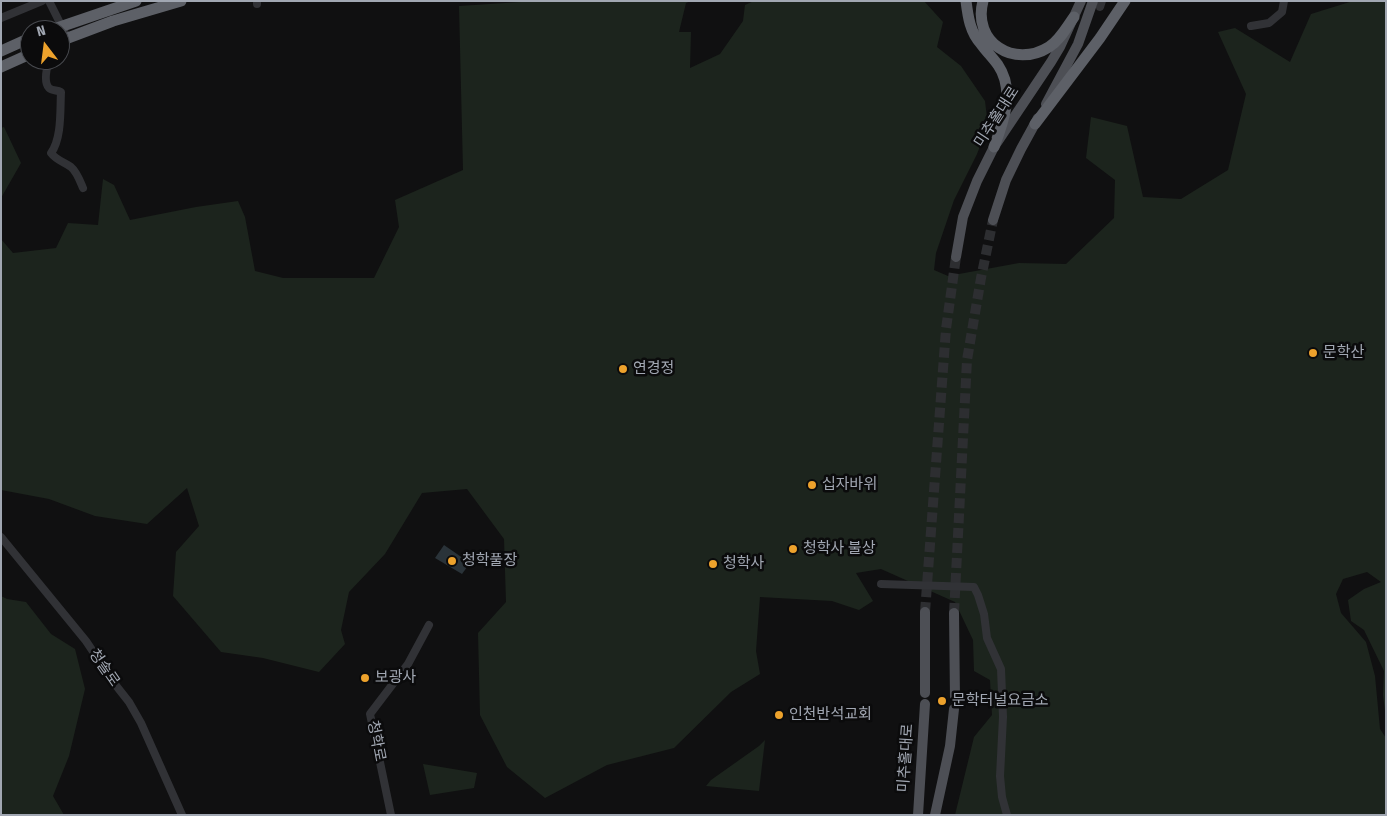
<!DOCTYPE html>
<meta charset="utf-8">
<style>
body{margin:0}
#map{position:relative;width:1387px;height:816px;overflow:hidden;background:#101011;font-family:"Fira Sans Condensed",sans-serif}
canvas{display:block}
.frame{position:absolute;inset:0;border:2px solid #a1a7b2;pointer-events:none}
.north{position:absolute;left:20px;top:20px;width:50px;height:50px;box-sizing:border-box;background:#0b0b0c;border:1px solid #47494e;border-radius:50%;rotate:345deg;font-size:14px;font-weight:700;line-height:20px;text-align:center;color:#a1a7b2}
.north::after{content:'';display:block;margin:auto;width:18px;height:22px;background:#eda22c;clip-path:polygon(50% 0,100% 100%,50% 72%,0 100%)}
</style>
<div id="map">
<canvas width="1387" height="816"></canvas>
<div class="frame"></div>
<div class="north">N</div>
</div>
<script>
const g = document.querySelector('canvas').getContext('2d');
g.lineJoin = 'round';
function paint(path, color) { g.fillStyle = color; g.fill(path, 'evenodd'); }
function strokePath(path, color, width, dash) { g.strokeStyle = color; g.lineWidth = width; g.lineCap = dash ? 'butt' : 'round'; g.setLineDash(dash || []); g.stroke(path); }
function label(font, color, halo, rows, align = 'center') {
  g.font = font + ' "Fira Sans Condensed","Noto Sans KR",sans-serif'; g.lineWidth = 5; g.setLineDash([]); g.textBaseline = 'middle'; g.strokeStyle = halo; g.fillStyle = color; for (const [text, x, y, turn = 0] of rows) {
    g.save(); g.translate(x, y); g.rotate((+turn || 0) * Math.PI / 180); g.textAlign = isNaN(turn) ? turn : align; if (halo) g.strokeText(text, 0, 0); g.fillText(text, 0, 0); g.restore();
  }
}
paint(new Path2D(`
 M 536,1 L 691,1 L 686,3 L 679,32 L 691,32 L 690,68 L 720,54 L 743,21 L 745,5 L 754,1 L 924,1 L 943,22 L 937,47 L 961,66 L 985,101 L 988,126 L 977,154 L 954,200 L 936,253 L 934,270 L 948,276 L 1019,263 L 1066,264 L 1114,218 L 1115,180 L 1086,158 L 1091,117 L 1127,126 L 1143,197 L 1181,199 L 1228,170 L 1246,94 L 1218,32 L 1235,28 L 1290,62 L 1311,14 L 1353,1 L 1386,1 L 1386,719 L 1383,695 L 1384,671 L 1364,630 L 1351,621 L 1348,600 L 1364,589 L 1381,582 L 1367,572 L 1343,579 L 1336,594 L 1341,613 L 1366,642 L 1375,676 L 1380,729 L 1386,738 L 1386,815 L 955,815 L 974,737 L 992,715 L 990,680 L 974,671 L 973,640 L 955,602 L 881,569 L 856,573 L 873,601 L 859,610 L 832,601 L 760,597 L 756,651 L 760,674 L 731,692 L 674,748 L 607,765 L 545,798 L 507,767 L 480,715 L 478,633 L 506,602 L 504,539 L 467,489 L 422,493 L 385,554 L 349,592 L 341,630 L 345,644 L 319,672 L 263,658 L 221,652 L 173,596 L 176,552 L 199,526 L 187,488 L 147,524 L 95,516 L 49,499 L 1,490 L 1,239 L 13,253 L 56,248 L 68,223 L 98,225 L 103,179 L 114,185 L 130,220 L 196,207 L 238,201 L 245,217 L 255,271 L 283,278 L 374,278 L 399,227 L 395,200 L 463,170 L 459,6 Z
 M 4,127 L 21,163 L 1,198 L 1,128 Z
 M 1,596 L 7,599 L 26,602 L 51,634 L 75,649 L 85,689 L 69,756 L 53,796 L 64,815 L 1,815 Z
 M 765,740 L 759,791 L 706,786 L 711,780 L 759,746 Z
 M 423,764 L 477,773 L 474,788 L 430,795 Z`), '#1c241d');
paint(new Path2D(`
 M 444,545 L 470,563 L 462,574 L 435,558 Z`), '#2a3339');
strokePath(new Path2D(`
 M 925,612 L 946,329 L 956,257
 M 954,613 L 967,360 L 981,278 L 993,220`), '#2d2e31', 10, [10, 5]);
strokePath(new Path2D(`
 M 49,1 L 67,37 L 63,41
 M 257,1 L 257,4
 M 1100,7 L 1102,1
 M 1,18 L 42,1
 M 1251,26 L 1269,23 L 1282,12 L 1284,1
 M 49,60 C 47,67 43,82 49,88 C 52,91 57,90 61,92 C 60,110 62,138 51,153 C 56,160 64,162 71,167 C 77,172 80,181 83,188
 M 1,537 L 86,641 L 114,683 L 129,702 L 141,723 L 182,815
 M 881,584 L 974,587 L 978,595 L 984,614 L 987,638 L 1001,669 L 1003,717 L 1000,776 L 1002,797 L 1007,815
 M 391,815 L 370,714 L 408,664 L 429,625`), '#313236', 8);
strokePath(new Path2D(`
 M 1046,104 L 1078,44 L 1093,1
 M 993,220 L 1006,180 L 1021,149 L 1038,118
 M 956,257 L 963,217 L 977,181 L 994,147 L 1051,62 L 1060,47 L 1081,1
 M 925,612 L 925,693
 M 954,613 L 955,699
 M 918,815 L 925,704
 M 935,815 L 950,746 L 954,709`), '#4d4f55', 10);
strokePath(new Path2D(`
 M 966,1 C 968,17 970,32 981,44 C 986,51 993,58 998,65 C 1015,90 1004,121 994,147
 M 983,1 C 972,42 1014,69 1049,47 C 1060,40 1066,28 1074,17
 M 1,51 L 30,38
 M 1,67 L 30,54
 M 1035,124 L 1100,38 L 1125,1`), '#5d6067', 11);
strokePath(new Path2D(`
 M 51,30 L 136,1
 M 60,41 L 113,21 L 181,1`), '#5d6067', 11);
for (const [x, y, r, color] of [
 [1313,353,5,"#eda22c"],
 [623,369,5,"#eda22c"],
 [812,485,5,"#eda22c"],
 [793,549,5,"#eda22c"],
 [452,561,5,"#eda22c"],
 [713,564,5,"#eda22c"],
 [365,678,5,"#eda22c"],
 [942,701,5,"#eda22c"],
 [779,715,5,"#eda22c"]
]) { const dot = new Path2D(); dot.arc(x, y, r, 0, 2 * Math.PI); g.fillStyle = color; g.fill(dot); strokePath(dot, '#0b0b0c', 2); }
label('15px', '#a1a7b2', '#0b0b0c', [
 ["미추홀대로",997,117,-57],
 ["청솔로",104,668,55],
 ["청학로",376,741,79],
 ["미추홀대로",906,758,-86]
]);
label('15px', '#a1a7b2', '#0b0b0c', [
 ["문학산",1323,353],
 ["연경정",633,369],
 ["십자바위",822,485],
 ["청학사 불상",803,549],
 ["청학풀장",462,561],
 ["청학사",723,564],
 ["보광사",375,678],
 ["문학터널요금소",952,701],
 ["인천반석교회",789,715]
], 'left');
</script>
